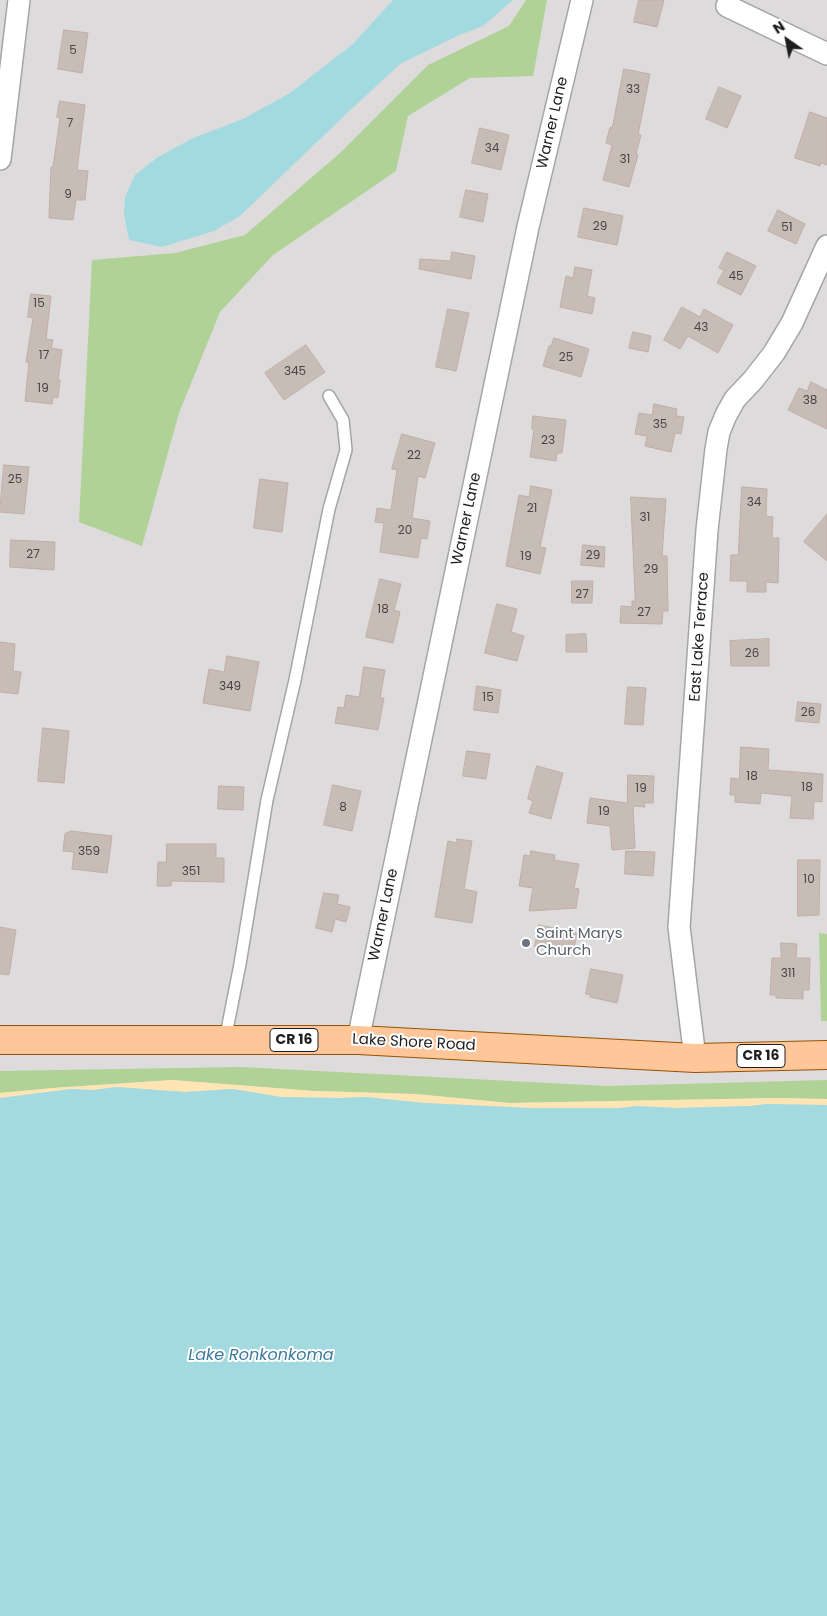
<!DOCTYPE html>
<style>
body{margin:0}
#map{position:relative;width:827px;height:1616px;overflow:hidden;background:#f0eae4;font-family:Poppins,sans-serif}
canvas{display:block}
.north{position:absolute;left:762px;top:15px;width:50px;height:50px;-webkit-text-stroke:4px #fff;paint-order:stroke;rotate:327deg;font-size:14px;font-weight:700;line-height:20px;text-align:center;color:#1e1e1e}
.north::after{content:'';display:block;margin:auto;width:18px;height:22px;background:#1e1e1e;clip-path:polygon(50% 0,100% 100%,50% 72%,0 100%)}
</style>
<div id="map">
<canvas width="827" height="1616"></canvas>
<div class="north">N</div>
</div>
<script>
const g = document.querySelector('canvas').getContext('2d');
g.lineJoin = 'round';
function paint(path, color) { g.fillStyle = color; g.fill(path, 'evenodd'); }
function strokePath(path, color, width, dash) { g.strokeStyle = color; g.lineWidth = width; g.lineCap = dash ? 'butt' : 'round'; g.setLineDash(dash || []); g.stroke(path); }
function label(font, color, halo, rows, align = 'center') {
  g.font = font + ' Poppins,sans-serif'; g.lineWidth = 4; g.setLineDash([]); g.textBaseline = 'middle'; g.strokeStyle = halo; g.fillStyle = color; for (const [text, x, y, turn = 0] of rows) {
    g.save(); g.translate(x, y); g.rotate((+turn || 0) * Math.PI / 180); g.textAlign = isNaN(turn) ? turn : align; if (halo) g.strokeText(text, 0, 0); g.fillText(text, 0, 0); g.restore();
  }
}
paint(new Path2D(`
 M 0,0 L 827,0 L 827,1616 L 0,1616 Z`), '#dddbdc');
paint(new Path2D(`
 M 526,0 L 547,0 L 533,76 L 470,78 L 408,116 L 396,171 L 273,255 L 220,312 L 179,413 L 142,546 L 79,522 L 92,260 L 175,253 L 245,235 L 340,153 L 428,65 L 509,26 Z
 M 819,933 L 827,934 L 827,1021 L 821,1021 Z
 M 241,1067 L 607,1086 L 827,1080 L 827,1099 L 778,1098 L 509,1103 L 415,1094 L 314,1091 L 172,1080 L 53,1088 L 0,1093 L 0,1071 Z`), '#b0d296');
paint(new Path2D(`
 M 172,1080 L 314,1091 L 415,1094 L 509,1103 L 778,1098 L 827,1099 L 827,1105 L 767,1104 L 750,1106 L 676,1108 L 637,1106 L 620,1108 L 531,1108 L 424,1103 L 366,1097 L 341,1098 L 281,1097 L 233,1089 L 185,1092 L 116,1087 L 94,1090 L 71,1089 L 0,1098 L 0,1093 L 53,1088 Z`), '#ffe5b3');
paint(new Path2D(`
 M 393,0 L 513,0 L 483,26 L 457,36 L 400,64 L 346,114 L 240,216 L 214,231 L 162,247 L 129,240 L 124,214 L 125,197 L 135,175 L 158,157 L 193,138 L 243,119 L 290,93 L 353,44 Z
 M 116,1087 L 185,1092 L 233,1089 L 281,1097 L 341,1098 L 366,1097 L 424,1103 L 531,1108 L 620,1108 L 637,1106 L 676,1108 L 750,1106 L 767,1104 L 827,1105 L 827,1616 L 0,1616 L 0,1098 L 71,1089 L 94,1090 Z`), '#a2dae0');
const building = new Path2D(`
 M 639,0 L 664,0 L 657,27 L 634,22 Z
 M 64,30 L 88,33 L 82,73 L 58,69 Z
 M 624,69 L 650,74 L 638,135 L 641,135 L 636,154 L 638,155 L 629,187 L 603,180 L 612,145 L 606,143 L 610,127 L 612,128 Z
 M 719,87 L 741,96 L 727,128 L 706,119 Z
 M 60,101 L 85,105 L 77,170 L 88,171 L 85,200 L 76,200 L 73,220 L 49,218 L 51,167 L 53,167 L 60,118 L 57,117 Z
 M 810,112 L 827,118 L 827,165 L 821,163 L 820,166 L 795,158 Z
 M 480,128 L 509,135 L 501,170 L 472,163 Z
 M 466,190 L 488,194 L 483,222 L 460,217 Z
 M 584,208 L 623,216 L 617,245 L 578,237 Z
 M 778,210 L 805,224 L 796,244 L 768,231 Z
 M 452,252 L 475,256 L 471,279 L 419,269 L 420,259 L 450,261 Z
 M 727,252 L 756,266 L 741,295 L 717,283 L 724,270 L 719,268 Z
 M 575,267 L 592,270 L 587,296 L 595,298 L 592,314 L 560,307 L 566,276 L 573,278 Z
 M 31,294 L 51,296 L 46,339 L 53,340 L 51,348 L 62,350 L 58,380 L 60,380 L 58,398 L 53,397 L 52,404 L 25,401 L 29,363 L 26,362 L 33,318 L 28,317 Z
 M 682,307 L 700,317 L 704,309 L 733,325 L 718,353 L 688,336 L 680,349 L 664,340 Z
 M 448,309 L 469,313 L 456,371 L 436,367 Z
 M 633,332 L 651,336 L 648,352 L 629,348 Z
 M 554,338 L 589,349 L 581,377 L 543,366 L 549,346 L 551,346 Z
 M 306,345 L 325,372 L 284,400 L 265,373 Z
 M 811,382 L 827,390 L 827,429 L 788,410 L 799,388 L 807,391 Z
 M 654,404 L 677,409 L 676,416 L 684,417 L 681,434 L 675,433 L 671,452 L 645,446 L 647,436 L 635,434 L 639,413 L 652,415 Z
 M 533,416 L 566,420 L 562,453 L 557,453 L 556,461 L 530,457 L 534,430 L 532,429 Z
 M 402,434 L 435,443 L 425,478 L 418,476 L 412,518 L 430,521 L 427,539 L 421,538 L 418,558 L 380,552 L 384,523 L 375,522 L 377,508 L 391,510 L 397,470 L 392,469 Z
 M 4,465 L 29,467 L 24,514 L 0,512 Z
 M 260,479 L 288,483 L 282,532 L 254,528 Z
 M 531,486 L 552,490 L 540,547 L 546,548 L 540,574 L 506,566 L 519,495 L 529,497 Z
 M 742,487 L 767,489 L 766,516 L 773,517 L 772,538 L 779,538 L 778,583 L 766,582 L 766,592 L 747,592 L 747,581 L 730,581 L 731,555 L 738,555 Z
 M 631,497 L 666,499 L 662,556 L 667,556 L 668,611 L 663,611 L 662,624 L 620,623 L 621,606 L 632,607 L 632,601 L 635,601 Z
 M 827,514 L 827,561 L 804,542 Z
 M 11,540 L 55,542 L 54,570 L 10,567 Z
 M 583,545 L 605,547 L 604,567 L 581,565 Z
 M 380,579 L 401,584 L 394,610 L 400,612 L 393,643 L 366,637 Z
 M 572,581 L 593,581 L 592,603 L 572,603 Z
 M 497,604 L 517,609 L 511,632 L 524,636 L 517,661 L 485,653 Z
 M 586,634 L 587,652 L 566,652 L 566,635 Z
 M 769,639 L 769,666 L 731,666 L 730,641 Z
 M 0,642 L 15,644 L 13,671 L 21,672 L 18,694 L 0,692 Z
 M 227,656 L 259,662 L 250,711 L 203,703 L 209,669 L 224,672 Z
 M 364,667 L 385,670 L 380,698 L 384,698 L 378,730 L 335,723 L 338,707 L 344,708 L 346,695 L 359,697 Z
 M 477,686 L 501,690 L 498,713 L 474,710 Z
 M 628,687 L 646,688 L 643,725 L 625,724 Z
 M 798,702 L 821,704 L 819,723 L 796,721 Z
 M 43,728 L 69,731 L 64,783 L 38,781 Z
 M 741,747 L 769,749 L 768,770 L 823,774 L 822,802 L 814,801 L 813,819 L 790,818 L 792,796 L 761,793 L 760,804 L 735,802 L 735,795 L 730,795 L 731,778 L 739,779 Z
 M 467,751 L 490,754 L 486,779 L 463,776 Z
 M 537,766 L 563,773 L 551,819 L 529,813 L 533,801 L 528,799 Z
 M 628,775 L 654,776 L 653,803 L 644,803 L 645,807 L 633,806 L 635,848 L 612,850 L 610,826 L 587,823 L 590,798 L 627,803 Z
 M 333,785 L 361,791 L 352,831 L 324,825 Z
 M 219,786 L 244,787 L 243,810 L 218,809 Z
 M 71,831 L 112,836 L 107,873 L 72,869 L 74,852 L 63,851 L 65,834 Z
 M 457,839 L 472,841 L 464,889 L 477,892 L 472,923 L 435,917 L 448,841 L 457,843 Z
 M 167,844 L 216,844 L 216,858 L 224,858 L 224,882 L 172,881 L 171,886 L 157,886 L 158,862 L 166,862 Z
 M 531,851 L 555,855 L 554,860 L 579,864 L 574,888 L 579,889 L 576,908 L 529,911 L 533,888 L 519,886 L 524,855 L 530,856 Z
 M 626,851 L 655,852 L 653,876 L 625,874 Z
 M 798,860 L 820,860 L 819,915 L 798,916 Z
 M 324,893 L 339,895 L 337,904 L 350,907 L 346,922 L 335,919 L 332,932 L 316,928 Z
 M 539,925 L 577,933 L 573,954 L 535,947 Z
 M 0,927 L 16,930 L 9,975 L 0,974 Z
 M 781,943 L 797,944 L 796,958 L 810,958 L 809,990 L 803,990 L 803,999 L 776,998 L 776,995 L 770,995 L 772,958 L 781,958 Z
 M 591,969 L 623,975 L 617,1003 L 590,997 L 591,995 L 586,994 Z`);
paint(building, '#c8bcb7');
strokePath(building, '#c2aea5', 1);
const service = new Path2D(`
 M 225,1040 L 240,964 L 267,800 L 295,680 L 329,509 L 346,450 L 343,420 L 329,396`);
const minor = new Path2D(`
 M 727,6 L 827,54
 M 0,159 L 19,0
 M 358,1040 L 528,227 L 582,0
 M 695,1058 L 679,927 L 707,530 L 716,449 L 719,432 L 726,415 L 735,399 L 753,380 L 774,353 L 792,323 L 827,246`);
const primary = new Path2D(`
 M 0,1040 L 358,1040 L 695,1058 L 827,1055`);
strokePath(service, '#a5a5a5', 14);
strokePath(minor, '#a5a5a5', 24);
strokePath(primary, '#995200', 30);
strokePath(service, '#fff', 11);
strokePath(minor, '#fff', 21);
strokePath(primary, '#ffc69a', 28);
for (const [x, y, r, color] of [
 [526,943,5,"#6b7280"]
]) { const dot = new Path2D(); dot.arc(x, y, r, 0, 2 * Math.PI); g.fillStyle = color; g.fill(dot); strokePath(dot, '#fff', 2); }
label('12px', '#484644', null, [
 ["5",73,51],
 ["33",633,90],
 ["7",70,124],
 ["34",492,149],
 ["31",625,160],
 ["9",68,195],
 ["29",600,227],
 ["51",787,228],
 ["45",736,277],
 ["15",39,304],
 ["43",701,328],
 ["17",44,356],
 ["25",566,358],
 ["345",295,372],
 ["19",43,389],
 ["38",810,401],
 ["35",660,425],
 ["23",548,441],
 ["22",414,456],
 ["25",15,480],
 ["34",754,503],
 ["21",532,509],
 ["31",645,518],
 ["20",405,531],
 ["27",33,555],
 ["29",593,556],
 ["19",526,557],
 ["29",651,570],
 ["27",582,595],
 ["18",383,610],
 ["27",644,613],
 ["26",752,654],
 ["349",230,687],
 ["15",488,698],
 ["26",808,713],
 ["18",752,777],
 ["18",807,788],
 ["19",641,789],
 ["8",343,808],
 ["19",604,812],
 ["359",89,852],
 ["351",191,872],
 ["10",809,880],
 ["311",788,974]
]);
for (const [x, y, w] of [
 [294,1040,48],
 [761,1056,48]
]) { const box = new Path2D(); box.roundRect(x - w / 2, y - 11.5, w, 23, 4); g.fillStyle = '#fff'; g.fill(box); strokePath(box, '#1e1e1e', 1); }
label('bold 14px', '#1e1e1e', null, [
 ["CR 16",294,1040],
 ["CR 16",761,1056]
]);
label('15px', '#1e1e1e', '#fff', [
 ["Warner Lane",553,123,-77],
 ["Warner Lane",467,519,-78],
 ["East Lake Terrace",700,637,-86],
 ["Warner Lane",384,915,-78],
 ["Lake Shore Road",414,1043,3]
]);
label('15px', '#5b616d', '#fff', [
 ["Saint Marys",536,934],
 ["Church",536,951]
], 'left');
label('italic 16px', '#3d799c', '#fff', [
 ["Lake Ronkonkoma",261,1356]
]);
</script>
